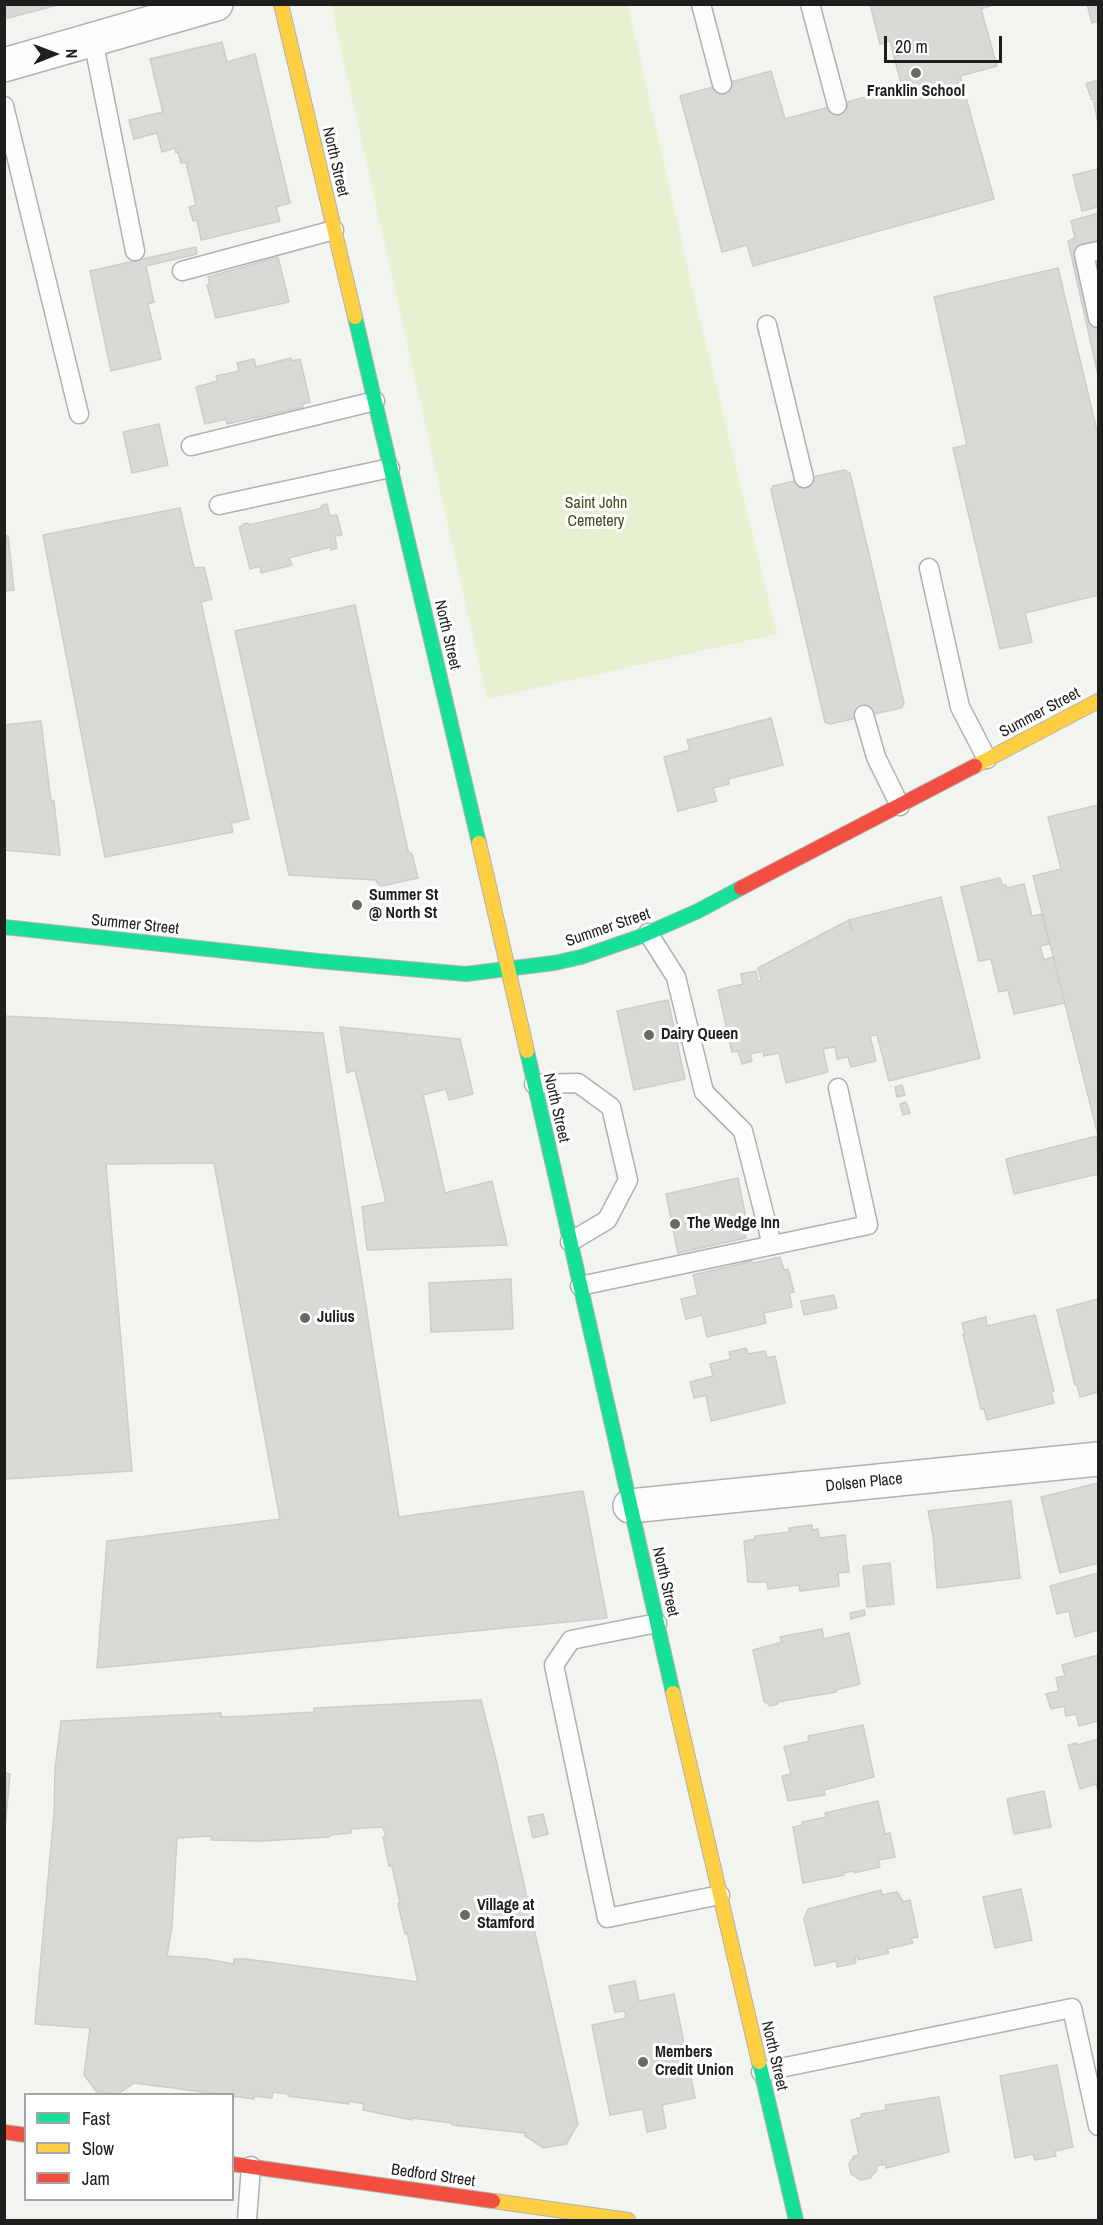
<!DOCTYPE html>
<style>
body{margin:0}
#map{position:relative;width:1103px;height:2225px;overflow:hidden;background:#f2f4f0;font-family:"Archivo Narrow",sans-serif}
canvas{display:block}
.frame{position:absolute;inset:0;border:6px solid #1e1f1c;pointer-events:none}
.legend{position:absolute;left:24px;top:2093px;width:210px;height:108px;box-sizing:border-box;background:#fff;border:2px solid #a5a5a4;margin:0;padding:8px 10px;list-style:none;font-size:18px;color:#1e1f1c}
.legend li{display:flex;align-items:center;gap:12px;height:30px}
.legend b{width:30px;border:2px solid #a5a5a4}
.north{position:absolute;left:24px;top:24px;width:60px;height:60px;-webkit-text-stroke:4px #fff;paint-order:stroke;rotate:89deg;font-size:16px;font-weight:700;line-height:24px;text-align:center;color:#1e1f1c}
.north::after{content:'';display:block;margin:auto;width:21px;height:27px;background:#1e1f1c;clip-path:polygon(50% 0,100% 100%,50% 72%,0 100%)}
.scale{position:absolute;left:884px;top:36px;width:118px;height:27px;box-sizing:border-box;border:3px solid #1e1f1c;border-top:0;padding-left:8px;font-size:18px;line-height:21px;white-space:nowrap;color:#1e1f1c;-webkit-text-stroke:4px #fff;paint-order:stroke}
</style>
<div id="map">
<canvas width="1103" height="2225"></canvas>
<div class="frame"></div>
<ul class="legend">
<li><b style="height:8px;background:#16e098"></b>Fast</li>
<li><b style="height:8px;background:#ffcf43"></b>Slow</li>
<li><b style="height:8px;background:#f24e42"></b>Jam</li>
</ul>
<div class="north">N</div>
<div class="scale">20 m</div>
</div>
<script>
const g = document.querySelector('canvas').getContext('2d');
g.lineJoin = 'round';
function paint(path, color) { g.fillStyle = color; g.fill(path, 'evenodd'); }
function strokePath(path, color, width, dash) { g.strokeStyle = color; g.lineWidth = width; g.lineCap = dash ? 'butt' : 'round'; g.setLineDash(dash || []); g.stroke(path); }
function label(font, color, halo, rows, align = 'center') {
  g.font = font + ' "Archivo Narrow",sans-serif'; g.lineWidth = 6; g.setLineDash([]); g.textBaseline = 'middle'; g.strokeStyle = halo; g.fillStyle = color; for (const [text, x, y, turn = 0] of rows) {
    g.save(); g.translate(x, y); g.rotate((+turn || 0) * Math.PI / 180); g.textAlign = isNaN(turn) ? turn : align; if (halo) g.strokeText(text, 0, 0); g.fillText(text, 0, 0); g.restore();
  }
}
paint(new Path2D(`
 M 331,5 L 628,5 L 696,304 L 777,634 L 487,699 Z`), '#e7f1d1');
const building = new Path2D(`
 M 4,4 L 62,4 L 4,19 Z
 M 870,4 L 996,4 L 981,9 L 997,66 L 960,76 L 994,199 L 753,266 L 747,245 L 722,252 L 680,96 L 771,71 L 785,119 L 902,87 L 890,41 L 880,44 Z
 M 1087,4 L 1098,4 L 1098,21 L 1092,23 Z
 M 222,42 L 227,62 L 255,54 L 290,203 L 276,207 L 280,221 L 201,240 L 197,220 L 193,221 L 189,207 L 196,205 L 186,162 L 181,163 L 178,152 L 176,153 L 175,148 L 162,152 L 157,133 L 134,139 L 129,120 L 163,112 L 150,59 Z
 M 1098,80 L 1098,99 L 1092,100 L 1086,84 Z
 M 1098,101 L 1098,124 L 1094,102 Z
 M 1098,169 L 1098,207 L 1082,211 L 1073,175 Z
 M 1098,213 L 1098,375 L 1068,241 L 1075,238 L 1071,221 Z
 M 196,247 L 197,254 L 146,266 L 154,302 L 148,304 L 161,359 L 111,371 L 90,271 Z
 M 278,257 L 289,302 L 216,318 L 207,285 L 210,284 L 208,277 Z
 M 1058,268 L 1098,435 L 1098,595 L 1025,613 L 1032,642 L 1000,649 L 953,448 L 967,445 L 934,297 Z
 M 291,358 L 292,361 L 300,359 L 310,402 L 302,404 L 303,407 L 227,424 L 226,419 L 205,424 L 196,387 L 218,381 L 216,376 L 239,371 L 237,363 L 254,359 L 256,367 Z
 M 159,424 L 168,465 L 132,473 L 123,432 Z
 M 844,470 L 850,473 L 904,703 L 901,708 L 830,724 L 825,722 L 771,490 L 773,486 Z
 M 327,504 L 330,516 L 337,515 L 342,535 L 335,536 L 337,548 L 331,550 L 330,547 L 289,558 L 292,565 L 261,573 L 260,566 L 250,569 L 239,527 L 243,526 L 243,524 L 248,523 L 249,525 L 322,508 L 321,506 Z
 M 180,508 L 194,568 L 204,567 L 212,599 L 201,602 L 249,819 L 231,823 L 233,832 L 105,857 L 43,535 Z
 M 4,536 L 8,536 L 14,590 L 4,591 Z
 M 355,605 L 408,851 L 412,854 L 418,878 L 381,886 L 377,883 L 376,880 L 289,875 L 235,631 Z
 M 771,718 L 783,765 L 728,779 L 729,784 L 713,788 L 717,801 L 678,811 L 664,757 L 690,750 L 687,740 Z
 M 41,721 L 51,801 L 54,801 L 60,855 L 4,850 L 4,725 Z
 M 1098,805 L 1098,1135 L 1033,876 L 1061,869 L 1048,817 Z
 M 1000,878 L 1003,886 L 1006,885 L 1007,888 L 1024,884 L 1032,916 L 1042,914 L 1049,944 L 1040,946 L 1044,960 L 1053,957 L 1065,1003 L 1014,1014 L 1008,990 L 999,992 L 991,959 L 979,961 L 961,887 Z
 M 941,897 L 980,1058 L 889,1081 L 877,1035 L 870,1036 L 876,1061 L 851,1067 L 848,1057 L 837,1059 L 835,1047 L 823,1049 L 828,1072 L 786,1083 L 779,1053 L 764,1056 L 763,1051 L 750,1054 L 752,1061 L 742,1064 L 738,1051 L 732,1052 L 718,990 L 743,984 L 741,974 L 756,971 L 758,982 L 761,980 L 758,968 L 849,920 L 852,932 L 849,920 Z
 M 668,1000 L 685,1079 L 634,1090 L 617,1011 Z
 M 4,1016 L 323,1033 L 399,1517 L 583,1491 L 607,1618 L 97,1668 L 107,1541 L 280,1519 L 214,1163 L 106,1164 L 132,1471 L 4,1479 Z
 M 340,1027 L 460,1039 L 473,1094 L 449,1100 L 446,1089 L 423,1095 L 445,1193 L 492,1181 L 507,1245 L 367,1250 L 362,1207 L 386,1202 L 355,1070 L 347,1073 Z
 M 902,1085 L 905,1095 L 897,1097 L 895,1087 Z
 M 906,1102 L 910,1113 L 903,1115 L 900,1104 Z
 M 1097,1136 L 1098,1174 L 1014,1194 L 1006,1159 Z
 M 738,1178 L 749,1233 L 745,1234 L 746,1238 L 678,1253 L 666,1194 Z
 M 780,1257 L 784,1270 L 788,1269 L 794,1292 L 789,1293 L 792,1307 L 764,1313 L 766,1323 L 707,1337 L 702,1315 L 686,1319 L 681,1299 L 698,1295 L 693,1275 L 752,1261 L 753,1263 Z
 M 511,1279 L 513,1329 L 431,1332 L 429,1283 Z
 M 834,1295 L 837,1308 L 804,1315 L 801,1301 Z
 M 1098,1299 L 1098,1392 L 1080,1397 L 1077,1385 L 1075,1385 L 1057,1310 Z
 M 1035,1315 L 1054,1391 L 1051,1392 L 1054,1403 L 987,1420 L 984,1409 L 981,1409 L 963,1334 L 965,1334 L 962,1323 L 986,1317 L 987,1326 Z
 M 746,1348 L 748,1354 L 765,1351 L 767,1358 L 775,1356 L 785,1403 L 711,1421 L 706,1395 L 694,1398 L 690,1382 L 713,1376 L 710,1364 L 731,1359 L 729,1352 Z
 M 1098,1483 L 1098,1563 L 1060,1573 L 1041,1497 Z
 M 1011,1501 L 1020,1578 L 937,1588 L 933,1535 L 928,1511 Z
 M 812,1525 L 812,1530 L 818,1529 L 819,1538 L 845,1535 L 849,1572 L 838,1573 L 839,1586 L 800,1591 L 799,1585 L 768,1589 L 767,1582 L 748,1582 L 744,1541 L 755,1539 L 755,1536 L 790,1532 L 789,1528 Z
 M 890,1563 L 894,1604 L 867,1607 L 863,1566 Z
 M 1098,1573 L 1098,1630 L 1075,1637 L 1069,1611 L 1057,1614 L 1050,1586 Z
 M 864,1610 L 865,1615 L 851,1619 L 850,1613 Z
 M 822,1629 L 824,1639 L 849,1633 L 860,1684 L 836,1690 L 836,1692 L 777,1702 L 778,1704 L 770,1706 L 764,1701 L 753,1650 L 782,1642 L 780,1637 Z
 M 1098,1655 L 1098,1721 L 1079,1726 L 1076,1714 L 1066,1716 L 1064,1706 L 1051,1709 L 1046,1694 L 1059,1691 L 1056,1678 L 1065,1676 L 1062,1665 Z
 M 481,1700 L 494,1751 L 578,2124 L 566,2144 L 544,2148 L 525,2136 L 525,2133 L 452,2125 L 452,2123 L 412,2118 L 412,2120 L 363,2110 L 364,2104 L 349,2101 L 349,2104 L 288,2096 L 288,2094 L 273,2092 L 272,2098 L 254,2096 L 254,2099 L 232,2096 L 232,2094 L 219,2094 L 134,2083 L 118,2094 L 97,2092 L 84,2075 L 90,2028 L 35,2024 L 54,1813 L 55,1769 L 61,1721 L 221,1713 L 221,1717 L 248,1716 L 314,1712 L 314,1708 ZM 383,1827 L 386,1837 L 383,1837 L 389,1866 L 392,1866 L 400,1903 L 398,1904 L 405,1934 L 407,1933 L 418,1982 L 246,1959 L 234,1959 L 234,1964 L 206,1959 L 167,1956 L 172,1926 L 177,1838 L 212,1836 L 211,1840 L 262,1841 L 330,1837 L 331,1835 L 351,1833 L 351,1829 Z
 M 863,1725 L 874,1777 L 824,1790 L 825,1795 L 788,1801 L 782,1776 L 791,1774 L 784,1747 L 809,1741 L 808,1736 Z
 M 1098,1739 L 1098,1791 L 1096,1784 L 1080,1789 L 1068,1745 L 1077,1743 L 1078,1745 Z
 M 4,1773 L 10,1774 L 4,1840 Z
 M 1044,1791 L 1051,1827 L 1014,1834 L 1007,1799 Z
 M 878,1801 L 885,1834 L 890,1833 L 895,1857 L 878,1860 L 880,1867 L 854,1873 L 853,1871 L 843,1873 L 844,1875 L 803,1883 L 793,1827 L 803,1825 L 802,1822 L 826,1817 L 825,1813 Z
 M 543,1814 L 548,1834 L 533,1838 L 528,1817 Z
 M 1021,1889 L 1032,1940 L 995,1948 L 983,1897 Z
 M 881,1890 L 882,1895 L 897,1892 L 903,1902 L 910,1900 L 918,1937 L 911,1938 L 913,1943 L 887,1949 L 889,1953 L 858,1960 L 858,1956 L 855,1957 L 856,1963 L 837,1967 L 836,1961 L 815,1966 L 804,1919 L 808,1909 Z
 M 635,1981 L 639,2001 L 674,1994 L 695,2098 L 662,2105 L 666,2128 L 647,2132 L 643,2109 L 610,2115 L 592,2025 L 626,2018 L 625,2011 L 615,2012 L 609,1986 Z
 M 1057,2065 L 1073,2147 L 1055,2151 L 1056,2156 L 1035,2160 L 1033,2154 L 1015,2158 L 1000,2076 Z
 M 939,2097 L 949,2152 L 886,2168 L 886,2164 L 876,2166 L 877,2170 L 870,2178 L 860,2180 L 851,2174 L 849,2164 L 854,2156 L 859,2155 L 851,2120 L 862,2117 L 861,2114 L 886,2110 L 885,2105 Z`);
paint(building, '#d8dad6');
strokePath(building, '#cdcecb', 1.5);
const lane = new Path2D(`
 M 701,4 L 722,84
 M 810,4 L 837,105
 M 93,40 L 135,251
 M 4,106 L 79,414
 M 1098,251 L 1084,254 L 1098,318
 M 182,271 L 334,230
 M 767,325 L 804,478
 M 191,446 L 375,401
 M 219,505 L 390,468
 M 929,568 L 960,707 L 987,759
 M 864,715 L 876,757 L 900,806
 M 648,933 L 676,977 L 704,1092 L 743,1131 L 772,1245
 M 534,1084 L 578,1083 L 611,1107 L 628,1180 L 607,1220 L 570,1242
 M 580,1286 L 868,1225 L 838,1088
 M 657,1623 L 571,1640 L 554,1665 L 607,1918 L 720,1895
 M 761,2072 L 1072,2008 L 1098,2126
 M 247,2220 L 251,2166`);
const street = new Path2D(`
 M 4,65 L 216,4
 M 630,1506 L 1098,1459`);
const fast = new Path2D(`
 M 355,317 L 479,843
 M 4,927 L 318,961 L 466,974 L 554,963 L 581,957 L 639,937 L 698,911 L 741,888
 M 527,1051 L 673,1693
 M 759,2062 L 796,2220`);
const slow = new Path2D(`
 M 281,4 L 355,317
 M 975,766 L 1098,701
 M 479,843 L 527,1051
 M 673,1693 L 759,2062
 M 493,2201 L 628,2220`);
const jam = new Path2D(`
 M 741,888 L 975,766
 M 4,2132 L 26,2135
 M 232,2164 L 493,2201`);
strokePath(lane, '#b0b1af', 21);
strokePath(street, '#b0b1af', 36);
strokePath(fast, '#b0b1af', 16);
strokePath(slow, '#b0b1af', 16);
strokePath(jam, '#b0b1af', 16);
strokePath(lane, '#fdfdfd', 18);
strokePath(street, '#fdfdfd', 33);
strokePath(fast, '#16e098', 14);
strokePath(slow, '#ffcf43', 14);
strokePath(jam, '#f24e42', 14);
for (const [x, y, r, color] of [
 [916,73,6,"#686a66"],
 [357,905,6,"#686a66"],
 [649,1035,6,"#686a66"],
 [675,1224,6,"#686a66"],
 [305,1318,6,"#686a66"],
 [465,1915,6,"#686a66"],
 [643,2062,6,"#686a66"]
]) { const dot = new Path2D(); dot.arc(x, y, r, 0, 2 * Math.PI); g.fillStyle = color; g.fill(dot); strokePath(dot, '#fff', 2); }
label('bold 16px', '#1e1f1c', '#fff', [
 ["Franklin School",916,92,"center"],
 ["Summer St",369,896],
 ["@ North St",369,914],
 ["Dairy Queen",661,1035],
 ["The Wedge Inn",687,1224],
 ["Julius",317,1318],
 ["Village at",477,1906],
 ["Stamford",477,1924],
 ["Members",655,2053],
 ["Credit Union",655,2071]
], 'left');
label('16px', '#1e1f1c', '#fff', [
 ["North Street",335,162,77],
 ["North Street",447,635,77],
 ["Summer Street",1040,713,-28],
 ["Summer Street",135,925,6],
 ["Summer Street",608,928,-19],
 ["North Street",556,1108,77],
 ["Dolsen Place",864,1483,-6],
 ["North Street",665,1582,77],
 ["North Street",774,2056,77],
 ["Bedford Street",433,2176,8]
]);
label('16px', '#3f4c16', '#fff', [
 ["Saint John",596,504],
 ["Cemetery",596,522]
]);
</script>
